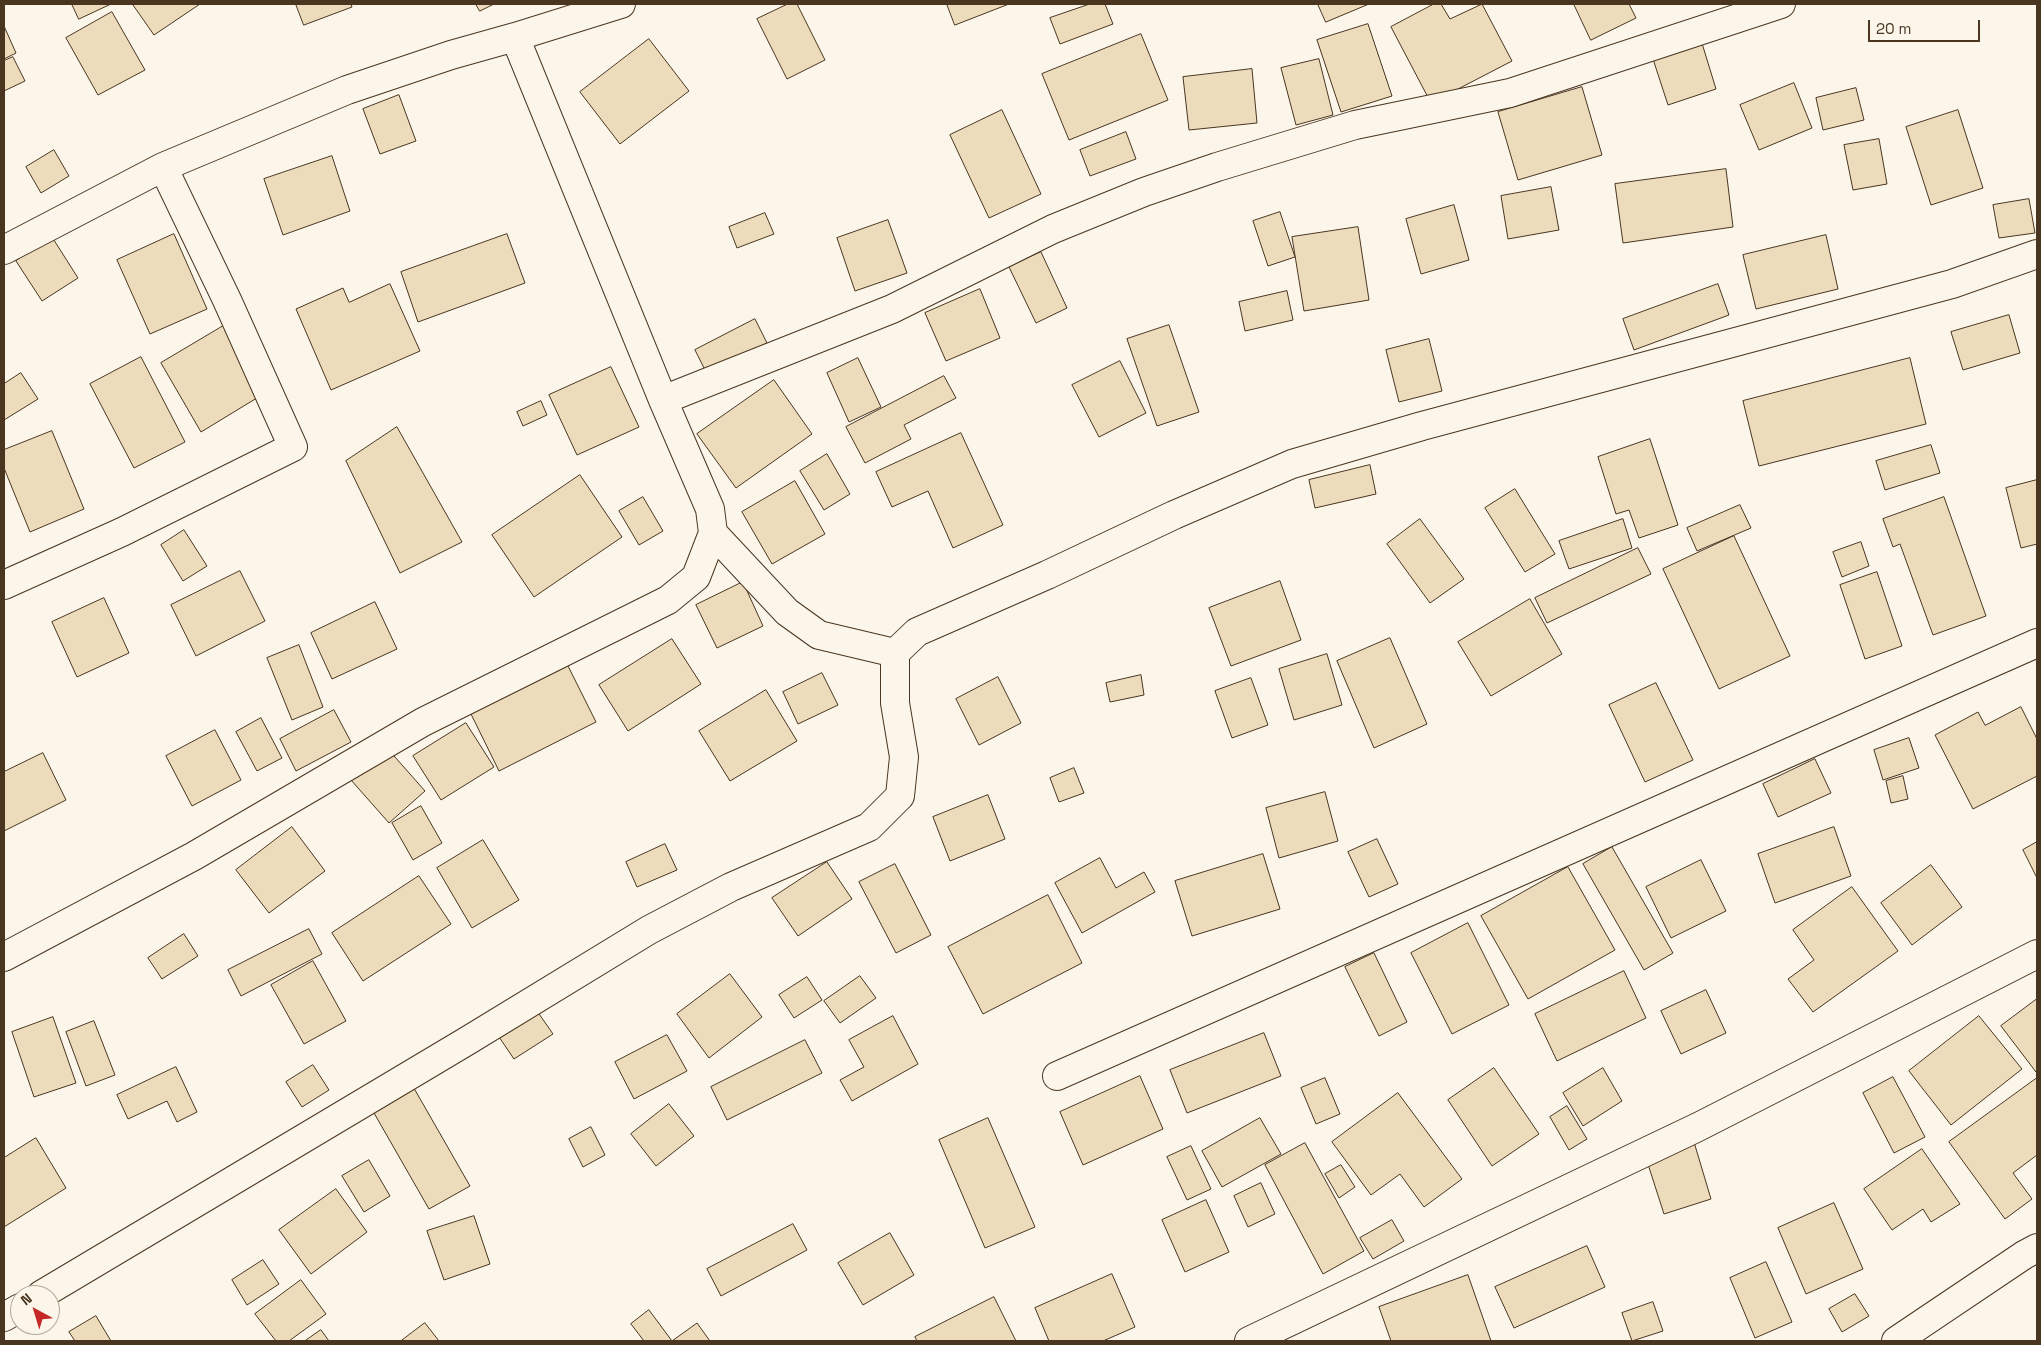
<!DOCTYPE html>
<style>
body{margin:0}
#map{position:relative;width:2041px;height:1345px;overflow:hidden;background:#fbf6e9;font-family:"Space Grotesk",sans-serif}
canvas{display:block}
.frame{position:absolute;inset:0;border:5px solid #4a3520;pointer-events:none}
.north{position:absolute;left:10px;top:1285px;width:50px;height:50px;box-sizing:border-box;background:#fbf6e9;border:1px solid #b4a999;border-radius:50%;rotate:321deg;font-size:14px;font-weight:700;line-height:20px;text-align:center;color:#4a3520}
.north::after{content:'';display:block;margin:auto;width:18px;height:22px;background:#c62828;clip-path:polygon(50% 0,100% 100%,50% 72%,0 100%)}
.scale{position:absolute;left:1868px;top:20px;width:112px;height:22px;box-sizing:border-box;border:2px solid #4a3520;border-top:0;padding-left:6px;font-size:15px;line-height:18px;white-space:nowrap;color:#4a3520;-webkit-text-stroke:4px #fbf6e9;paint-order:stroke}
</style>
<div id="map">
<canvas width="2041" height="1345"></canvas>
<div class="frame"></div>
<div class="north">N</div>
<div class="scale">20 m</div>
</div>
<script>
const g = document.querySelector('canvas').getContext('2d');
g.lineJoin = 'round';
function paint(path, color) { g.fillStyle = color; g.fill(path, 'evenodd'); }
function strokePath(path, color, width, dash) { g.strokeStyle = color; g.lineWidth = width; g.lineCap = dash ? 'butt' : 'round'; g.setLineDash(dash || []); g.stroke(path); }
const building = new Path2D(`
 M 72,4 L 111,4 L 79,19 Z
 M 134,4 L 200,4 L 154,35 L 133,5 Z
 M 296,4 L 351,4 L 352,7 L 304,25 Z
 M 476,4 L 494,4 L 480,11 Z
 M 788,4 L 797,4 L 825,60 L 787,79 L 757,19 Z
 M 947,4 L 1009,4 L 955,25 Z
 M 1090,4 L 1105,4 L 1113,24 L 1060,44 L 1050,18 Z
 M 1318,4 L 1369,4 L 1326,22 Z
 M 1434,4 L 1441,4 L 1450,19 L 1482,4 L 1512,61 L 1431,103 L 1391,27 Z
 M 1574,4 L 1629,4 L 1636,18 L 1591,40 Z
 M 112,12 L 145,70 L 98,95 L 66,38 Z
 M 1368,24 L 1392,96 L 1341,112 L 1317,40 Z
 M 4,26 L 16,53 L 4,59 Z
 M 1141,34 L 1168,100 L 1069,140 L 1042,74 Z
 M 649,39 L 689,91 L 620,144 L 580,92 Z
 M 1701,40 L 1716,89 L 1668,105 L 1652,56 Z
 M 13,57 L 25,81 L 4,91 L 4,61 Z
 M 1319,59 L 1333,115 L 1296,125 L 1281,68 Z
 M 1252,69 L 1257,123 L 1189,130 L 1183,77 Z
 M 1794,83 L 1812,128 L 1759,150 L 1740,105 Z
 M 1582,87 L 1602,155 L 1518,180 L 1498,112 Z
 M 1856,88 L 1864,120 L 1823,130 L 1816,98 Z
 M 399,95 L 416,141 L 380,154 L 363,109 Z
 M 1002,110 L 1041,194 L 989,218 L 950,135 Z
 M 1958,110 L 1983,188 L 1931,205 L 1906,127 Z
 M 1126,132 L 1136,159 L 1090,176 L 1080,150 Z
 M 1879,139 L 1887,184 L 1853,190 L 1844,145 Z
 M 54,150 L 69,176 L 41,193 L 26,167 Z
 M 332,156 L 350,211 L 283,235 L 264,179 Z
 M 1726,169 L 1733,227 L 1623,243 L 1615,184 Z
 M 1551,187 L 1559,230 L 1508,239 L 1501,196 Z
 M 2029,199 L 2035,233 L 1999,238 L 1993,205 Z
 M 1454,205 L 1469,260 L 1421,274 L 1406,219 Z
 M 1280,212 L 1295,257 L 1268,266 L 1253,221 Z
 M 765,213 L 774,234 L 737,248 L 729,227 Z
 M 888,220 L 907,273 L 855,291 L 837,238 Z
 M 1358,227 L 1369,300 L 1304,311 L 1292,237 Z
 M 174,234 L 207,309 L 150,334 L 117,260 Z
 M 507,234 L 525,283 L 418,322 L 401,272 Z
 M 1826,235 L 1838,289 L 1756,309 L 1743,255 Z
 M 52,237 L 78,278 L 42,301 L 16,261 Z
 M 1041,252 L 1067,308 L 1036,323 L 1009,267 Z
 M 390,284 L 420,351 L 331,390 L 296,309 L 343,288 L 349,302 Z
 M 1718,284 L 1729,315 L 1634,350 L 1623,319 Z
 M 980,289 L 1000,338 L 946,361 L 925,313 Z
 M 1287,291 L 1293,320 L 1245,331 L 1239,302 Z
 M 2009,315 L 2020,353 L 1963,370 L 1951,332 Z
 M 755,319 L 767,343 L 707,374 L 695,350 Z
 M 230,322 L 270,390 L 201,432 L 161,363 Z
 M 1169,325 L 1199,412 L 1157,426 L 1127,339 Z
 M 1429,339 L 1442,391 L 1399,402 L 1386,350 Z
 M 141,357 L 185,442 L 134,468 L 90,384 Z
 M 858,358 L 881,407 L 849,422 L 827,373 Z
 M 1910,358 L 1926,424 L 1759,466 L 1743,401 Z
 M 1120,361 L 1146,413 L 1099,437 L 1072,385 Z
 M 611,367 L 639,427 L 577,455 L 549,395 Z
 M 21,373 L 38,399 L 4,420 L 4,384 Z
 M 944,376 L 956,398 L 904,425 L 911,439 L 865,463 L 846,427 Z
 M 774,380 L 812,434 L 736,488 L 697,434 Z
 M 541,401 L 547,415 L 523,426 L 517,412 Z
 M 397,427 L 462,542 L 400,573 L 346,461 Z
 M 52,431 L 84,509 L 30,532 L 4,468 L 4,450 Z
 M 961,433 L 1003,525 L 953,548 L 928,491 L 892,507 L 876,472 Z
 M 1650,439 L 1678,525 L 1639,538 L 1629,510 L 1616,514 L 1598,457 Z
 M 1931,445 L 1940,473 L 1885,490 L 1876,461 Z
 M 827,454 L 850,494 L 824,510 L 800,471 Z
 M 1370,465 L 1376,494 L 1315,508 L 1309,480 Z
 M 580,475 L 622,537 L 534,597 L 492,535 Z
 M 2037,480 L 2037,544 L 2021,548 L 2006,488 Z
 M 795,481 L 825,534 L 772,564 L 742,512 Z
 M 1515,489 L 1555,554 L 1525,572 L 1485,508 Z
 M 643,497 L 663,531 L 639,545 L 619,511 Z
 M 1944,497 L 1986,616 L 1933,635 L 1900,544 L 1893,547 L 1883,519 Z
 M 1740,505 L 1751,528 L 1697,551 L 1687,528 Z
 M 1420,519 L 1464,579 L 1430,603 L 1387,544 Z
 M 1623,519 L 1632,548 L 1569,569 L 1559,541 Z
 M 184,530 L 207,566 L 183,581 L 161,545 Z
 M 1734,536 L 1790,656 L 1719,689 L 1663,569 Z
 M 1861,542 L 1869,566 L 1842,577 L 1833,552 Z
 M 1638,548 L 1651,574 L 1547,623 L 1535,598 Z
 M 240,571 L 265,621 L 196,656 L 171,605 Z
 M 1877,572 L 1902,646 L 1865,659 L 1840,585 Z
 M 1280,581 L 1301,640 L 1231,666 L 1209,608 Z
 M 743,582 L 763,626 L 717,648 L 696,605 Z
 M 104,598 L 129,653 L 77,677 L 52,622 Z
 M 1530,599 L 1562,654 L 1491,696 L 1458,642 Z
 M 375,602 L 397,649 L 332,679 L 311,633 Z
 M 1390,638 L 1427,724 L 1374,748 L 1337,661 Z
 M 672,639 L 701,684 L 628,731 L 599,685 Z
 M 299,645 L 323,707 L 292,720 L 267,658 Z
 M 1327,654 L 1342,705 L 1294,720 L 1279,669 Z
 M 568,666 L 596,722 L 499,771 L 471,714 Z
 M 822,673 L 838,705 L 798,724 L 783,692 Z
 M 1141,675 L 1144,695 L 1110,702 L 1106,683 Z
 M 998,677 L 1021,723 L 979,745 L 956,699 Z
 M 1251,678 L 1268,725 L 1232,738 L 1215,691 Z
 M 1656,683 L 1693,760 L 1645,782 L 1609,705 Z
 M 766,690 L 797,741 L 730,781 L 699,731 Z
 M 2021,707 L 2037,739 L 2037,776 L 1973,809 L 1935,735 L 1978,712 L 1985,725 Z
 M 334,710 L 351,742 L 296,771 L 280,739 Z
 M 261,718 L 282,758 L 257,771 L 236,732 Z
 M 466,723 L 494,767 L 441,800 L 413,756 Z
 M 215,730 L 241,780 L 192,806 L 166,756 Z
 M 1909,738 L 1919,768 L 1883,780 L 1874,750 Z
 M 387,748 L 425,791 L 389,823 L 351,780 Z
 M 43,753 L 66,800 L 4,831 L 4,772 Z
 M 1815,759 L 1831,793 L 1778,817 L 1763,784 Z
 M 1074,768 L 1084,793 L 1059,802 L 1050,778 Z
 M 1903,776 L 1908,799 L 1891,803 L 1886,781 Z
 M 1325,792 L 1338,841 L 1279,858 L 1266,808 Z
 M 988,795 L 1005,839 L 950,861 L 933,817 Z
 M 421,806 L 442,843 L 413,860 L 392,823 Z
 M 292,827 L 325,871 L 269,913 L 236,870 Z
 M 1834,827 L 1851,876 L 1775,903 L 1758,854 Z
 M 1377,839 L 1398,884 L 1369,897 L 1348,852 Z
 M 483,840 L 519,900 L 472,928 L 437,868 Z
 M 2037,842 L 2037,878 L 2023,850 Z
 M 665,844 L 677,870 L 637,887 L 626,862 Z
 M 1612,847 L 1673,953 L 1644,970 L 1583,864 Z
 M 1263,854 L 1280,909 L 1192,936 L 1175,881 Z
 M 1100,858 L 1116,888 L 1144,872 L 1155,892 L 1082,933 L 1055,883 Z
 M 1701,860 L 1726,911 L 1671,938 L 1646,887 Z
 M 827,862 L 852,899 L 798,936 L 772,898 Z
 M 895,864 L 931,935 L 896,953 L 859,882 Z
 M 1931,865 L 1962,907 L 1912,945 L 1881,903 Z
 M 1568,867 L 1615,950 L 1528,999 L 1481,916 Z
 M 419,876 L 451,924 L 363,981 L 332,933 Z
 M 1852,887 L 1898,951 L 1813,1012 L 1788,979 L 1814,960 L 1793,930 Z
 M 1048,895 L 1082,963 L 983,1014 L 948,947 Z
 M 1468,923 L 1509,1005 L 1452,1034 L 1411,953 Z
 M 309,929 L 322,954 L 241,996 L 228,970 Z
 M 184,934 L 198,956 L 162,979 L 148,958 Z
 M 1374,953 L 1407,1022 L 1379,1036 L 1345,967 Z
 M 313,961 L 346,1021 L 304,1044 L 271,985 Z
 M 1624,971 L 1646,1018 L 1557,1061 L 1535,1014 Z
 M 730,974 L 762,1017 L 709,1058 L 677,1014 Z
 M 860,976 L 876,998 L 840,1023 L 824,1001 Z
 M 807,977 L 822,1000 L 794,1018 L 779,995 Z
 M 1706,990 L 1726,1033 L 1681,1054 L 1661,1011 Z
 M 2037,999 L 2037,1071 L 2036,1072 L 2001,1026 Z
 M 535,1008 L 553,1034 L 514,1059 L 497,1034 Z
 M 893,1016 L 918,1064 L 852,1101 L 840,1080 L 864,1067 L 849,1040 Z
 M 1979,1016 L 2022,1069 L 1951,1125 L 1909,1071 Z
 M 53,1017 L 76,1083 L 34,1097 L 12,1032 Z
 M 94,1021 L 115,1075 L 86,1086 L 66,1032 Z
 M 1264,1033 L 1281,1076 L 1187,1113 L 1170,1070 Z
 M 667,1035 L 687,1071 L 634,1099 L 615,1062 Z
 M 805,1040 L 822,1073 L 727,1120 L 711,1087 Z
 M 313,1065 L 329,1090 L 302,1107 L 286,1082 Z
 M 176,1067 L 197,1112 L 177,1122 L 167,1101 L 128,1119 L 117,1095 Z
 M 1494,1068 L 1539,1134 L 1492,1166 L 1448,1100 Z
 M 1603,1068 L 1622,1101 L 1583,1126 L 1563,1093 Z
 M 1140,1076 L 1163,1129 L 1083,1165 L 1060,1112 Z
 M 1893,1077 L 1925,1137 L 1894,1153 L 1863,1093 Z
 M 1325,1078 L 1340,1114 L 1316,1124 L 1301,1088 Z
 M 2037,1078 L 2037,1155 L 2013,1173 L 2032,1199 L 2005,1219 L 1949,1142 Z
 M 411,1083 L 470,1186 L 429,1209 L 370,1106 Z
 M 1398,1093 L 1462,1179 L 1424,1207 L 1400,1174 L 1371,1195 L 1332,1142 Z
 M 669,1104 L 694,1136 L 656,1166 L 631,1134 Z
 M 1567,1106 L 1587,1139 L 1569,1150 L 1550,1117 Z
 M 988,1118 L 1035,1227 L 985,1248 L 939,1140 Z
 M 1260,1118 L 1281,1154 L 1222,1187 L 1202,1151 Z
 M 591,1127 L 605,1155 L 583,1167 L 569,1139 Z
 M 36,1138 L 66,1188 L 4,1227 L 4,1158 Z
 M 1694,1142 L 1711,1199 L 1664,1214 L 1646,1158 Z
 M 1305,1143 L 1364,1251 L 1323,1274 L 1265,1165 Z
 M 1191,1146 L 1211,1189 L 1187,1200 L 1167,1157 Z
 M 1922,1149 L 1960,1204 L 1931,1222 L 1923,1209 L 1892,1230 L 1864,1189 Z
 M 369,1160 L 390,1196 L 364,1212 L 342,1176 Z
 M 1341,1165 L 1355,1187 L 1339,1198 L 1325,1174 Z
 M 1261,1183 L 1275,1214 L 1248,1227 L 1234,1196 Z
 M 336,1189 L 367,1232 L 311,1274 L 279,1230 Z
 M 1206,1200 L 1229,1252 L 1185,1272 L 1162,1220 Z
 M 1834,1203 L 1863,1269 L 1806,1294 L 1778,1228 Z
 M 474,1216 L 490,1264 L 444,1280 L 427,1231 Z
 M 1392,1220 L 1404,1241 L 1373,1259 L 1360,1238 Z
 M 793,1224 L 807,1250 L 721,1296 L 707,1269 Z
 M 890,1233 L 914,1275 L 863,1305 L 838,1263 Z
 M 1587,1246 L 1605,1287 L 1514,1328 L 1495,1287 Z
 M 263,1260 L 279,1284 L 247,1305 L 232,1280 Z
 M 1766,1262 L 1792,1322 L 1755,1338 L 1730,1278 Z
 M 1112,1274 L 1135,1327 L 1103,1341 L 1049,1341 L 1035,1308 Z
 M 1468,1275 L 1491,1341 L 1391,1341 L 1379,1307 Z
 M 301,1280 L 326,1314 L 289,1341 L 276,1341 L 255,1314 Z
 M 1855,1294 L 1869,1316 L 1842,1332 L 1829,1309 Z
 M 994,1297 L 1016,1341 L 917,1341 L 915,1337 Z
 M 1653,1302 L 1663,1331 L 1632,1341 L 1622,1313 Z
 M 649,1310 L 672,1341 L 697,1323 L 710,1341 L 644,1341 L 631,1324 Z
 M 96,1316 L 111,1341 L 75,1341 L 69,1332 Z
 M 425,1323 L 439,1341 L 401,1341 Z
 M 321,1330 L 329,1341 L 305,1341 Z`);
paint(building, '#ecdcbc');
strokePath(building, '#4a3520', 1);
const minor = new Path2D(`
 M 4,250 L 163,167 L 347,90 L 451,55 L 515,37 L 621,4
 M 663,400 L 892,309 L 1053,229 L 1144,192 L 1217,167 L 1355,125 L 1510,93 L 1781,4
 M 713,533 L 787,612 L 819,635 L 895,653
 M 4,585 L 122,532 L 293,447 L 227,300 L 163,167
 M 4,957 L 194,856 L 423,722 L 668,600 L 696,577 L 713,533 L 710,509 L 663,400 L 515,37
 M 1057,1076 L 2037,643
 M 41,1295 L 467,1041 L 649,930 L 731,887 L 869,827 L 900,796 L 904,757 L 895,703 L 895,653 L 917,632 L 1047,575 L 1174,515 L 1292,464 L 1422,426 L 1952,284 L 2037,254
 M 4,1317 L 20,1308
 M 1249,1341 L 1698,1127 L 2037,954
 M 1896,1341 L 2024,1255 L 2037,1248`);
strokePath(minor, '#4a3520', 30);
strokePath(minor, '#fbf6e9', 28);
</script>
